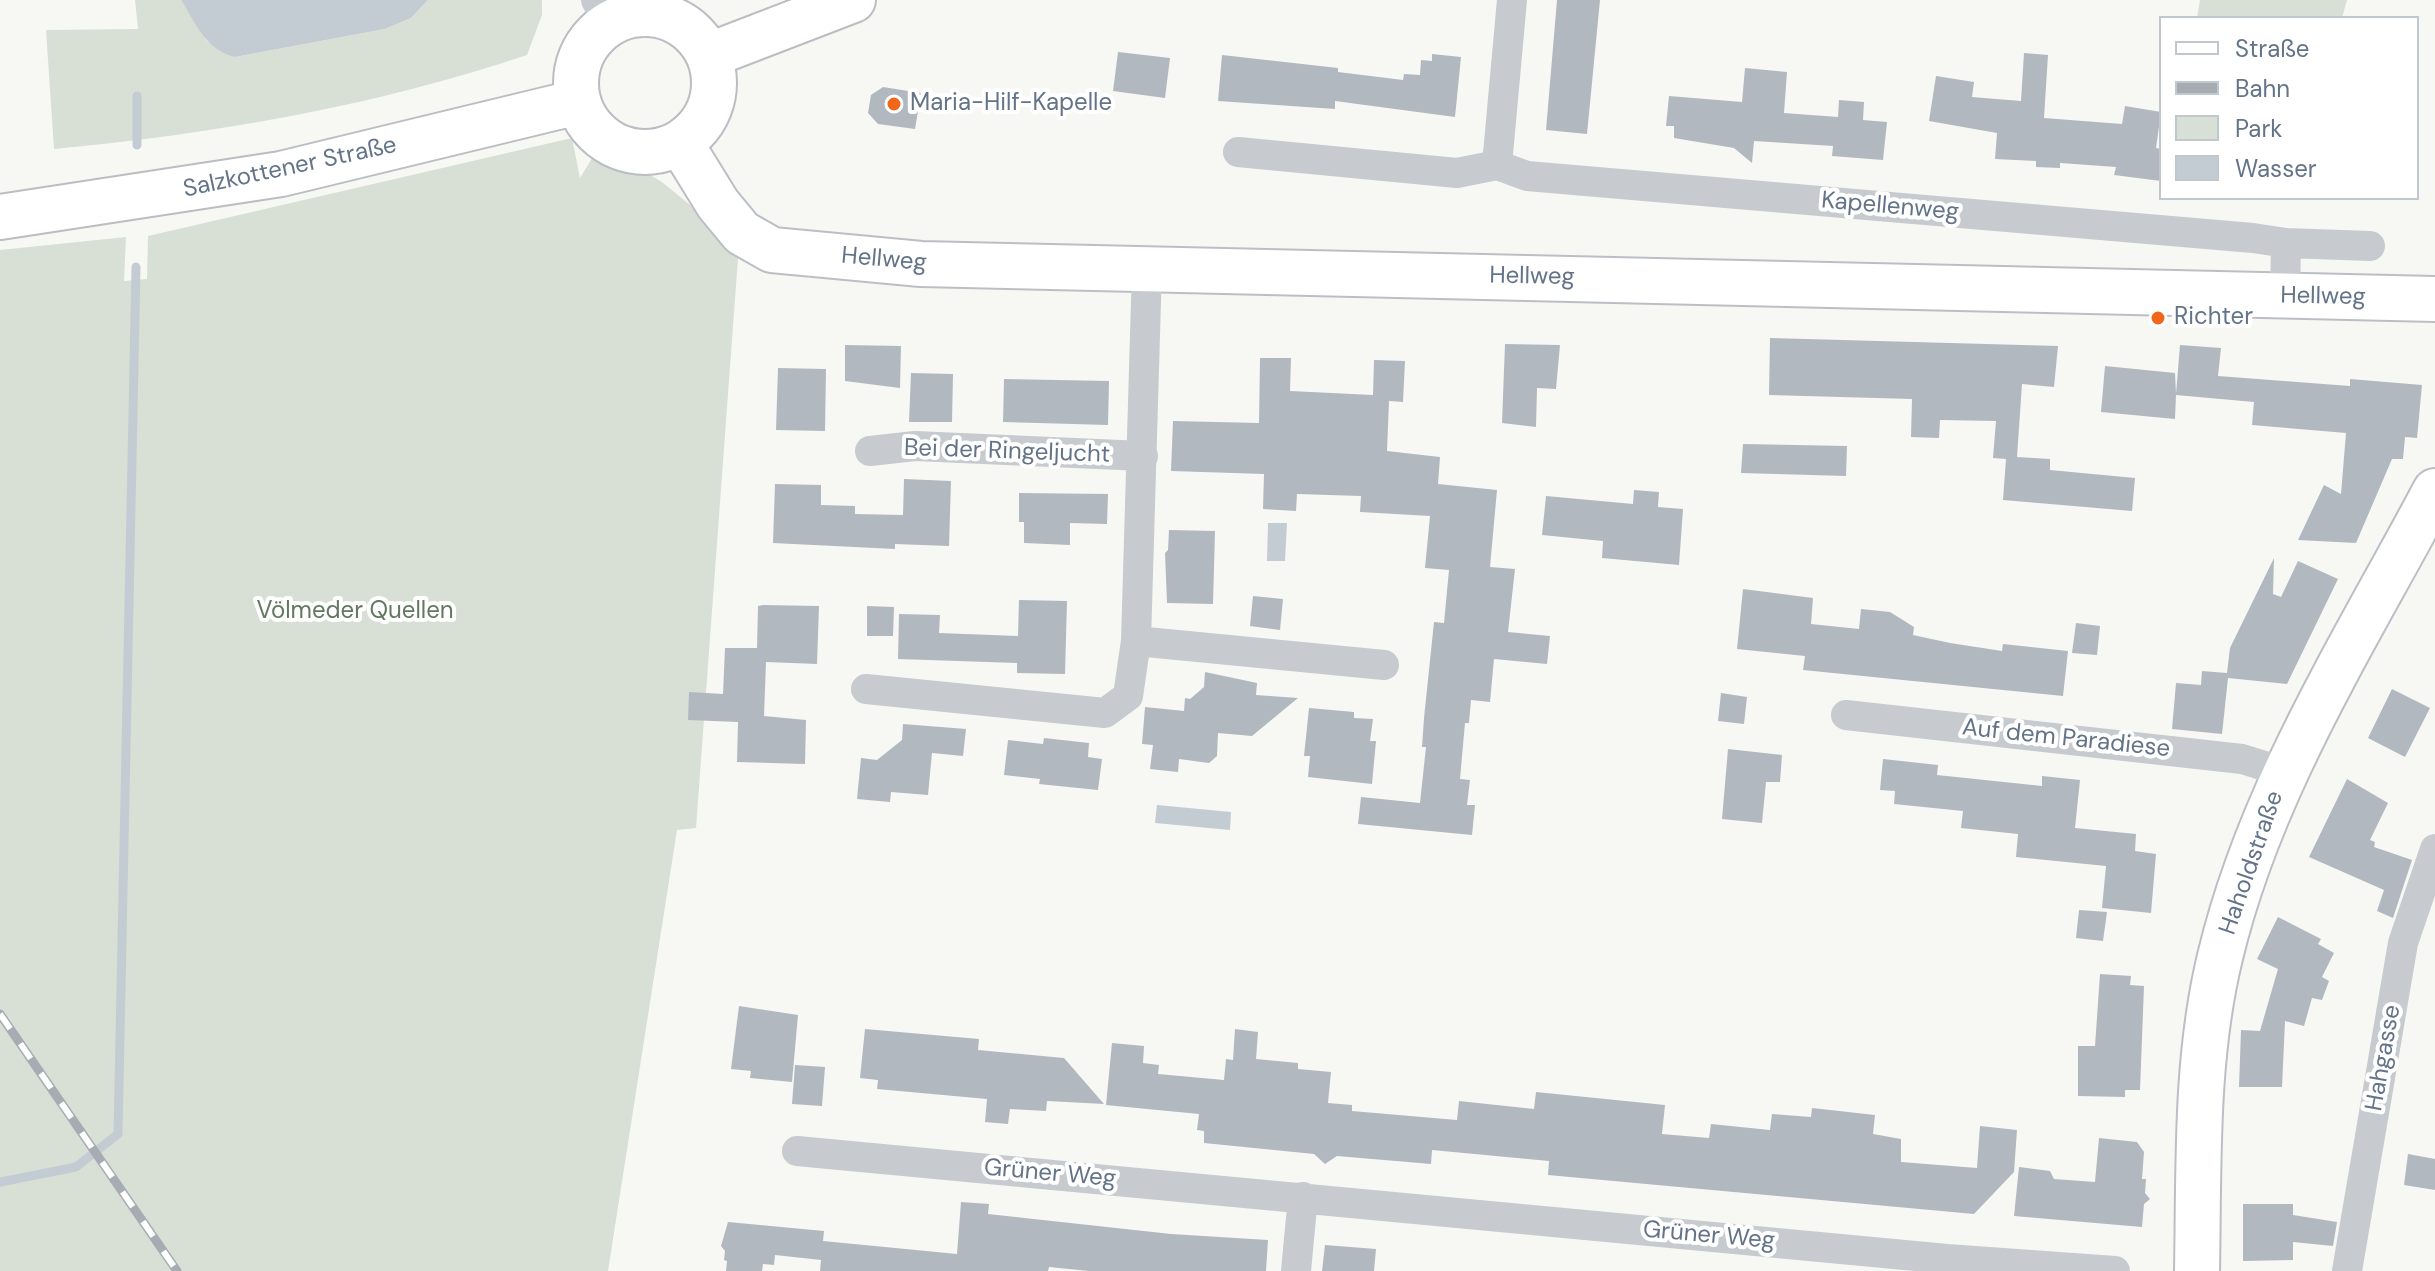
<!DOCTYPE html>
<meta charset="utf-8">
<style>
body{margin:0}
#map{position:relative;width:2435px;height:1271px;overflow:hidden;background:#f7f8f4;font-family:"DM Sans",sans-serif}
canvas{display:block}
.legend{position:absolute;left:2159px;top:16px;width:260px;height:184px;box-sizing:border-box;background:#fff;border:2px solid #c1c7cf;margin:0;padding:10px 14px;list-style:none;font-size:24px;color:#647488}
.legend li{display:flex;align-items:center;gap:16px;height:40px}
.legend b{width:40px;border:2px solid #c1c7cf}
</style>
<div id="map">
<canvas width="2435" height="1271"></canvas>
<ul class="legend">
<li><b style="height:10px;background:#fff"></b>Straße</li>
<li><b style="height:10px;background:#a7acb3"></b>Bahn</li>
<li><b style="height:22px;background:#d8e0d5"></b>Park</li>
<li><b style="height:22px;background:#c3ccd2"></b>Wasser</li>
</ul>
</div>
<script>
const g = document.querySelector('canvas').getContext('2d');
g.lineJoin = 'round';
function paint(path, color) { g.fillStyle = color; g.fill(path, 'evenodd'); }
function strokePath(path, color, width, dash) { g.strokeStyle = color; g.lineWidth = width; g.lineCap = dash ? 'butt' : 'round'; g.setLineDash(dash || []); g.stroke(path); }
function label(font, color, halo, rows, align = 'center') {
  g.font = font + ' "DM Sans",sans-serif'; g.lineWidth = 8; g.setLineDash([]); g.textBaseline = 'middle'; g.strokeStyle = halo; g.fillStyle = color; for (const [text, x, y, turn = 0] of rows) {
    g.save(); g.translate(x, y); g.rotate((+turn || 0) * Math.PI / 180); g.textAlign = isNaN(turn) ? turn : align; if (halo) g.strokeText(text, 0, 0); g.fillText(text, 0, 0); g.restore();
  }
}
paint(new Path2D(`
 M 135,0 L 181,0 L 207,41 L 235,57 L 385,29 L 411,18 L 428,0 L 542,0 L 542,15 L 527,55 C 376,106 214,134 54,149 L 46,30 L 138,29 Z
 M 2200,0 L 2347,0 L 2342,18 L 2197,18 Z
 M 572,138 L 580,178 L 600,145 L 662,182 L 739,245 L 696,828 L 677,830 L 608,1271 L 0,1271 L 0,250 L 126,237 L 124,281 L 147,279 L 148,236 Z`), '#d8e0d5');
paint(new Path2D(`
 M 181,0 L 428,0 L 411,18 L 385,29 L 235,57 C 206,50 196,24 181,0 Z
 M 1268,523 L 1287,523 L 1285,561 L 1267,561 Z
 M 1157,805 L 1231,812 L 1230,830 L 1155,823 Z`), '#c3ccd2');
strokePath(new Path2D(`
 M 137,145 L 137,96
 M 0,1182 L 76,1167 L 118,1134 L 136,267`), '#c3ccd2', 9);
paint(new Path2D(`
 M 1557,0 L 1600,0 L 1587,134 L 1546,130 Z
 M 1118,52 L 1170,58 L 1165,98 L 1113,91 Z
 M 2024,53 L 2048,55 L 2044,118 L 2122,124 L 2125,106 L 2161,112 L 2156,148 L 2161,149 L 2161,181 L 2114,175 L 2116,167 L 2060,163 L 2060,168 L 2036,167 L 2036,161 L 1995,159 L 1997,133 L 1929,121 L 1936,76 L 1974,82 L 1972,97 L 2021,101 Z
 M 1432,54 L 1461,57 L 1455,117 L 1335,101 L 1335,109 L 1218,101 L 1222,55 L 1338,68 L 1338,72 L 1403,80 L 1404,74 L 1420,75 L 1421,60 L 1432,61 Z
 M 1745,68 L 1787,72 L 1784,113 L 1838,117 L 1839,100 L 1864,102 L 1863,120 L 1887,122 L 1883,160 L 1832,156 L 1833,146 L 1754,141 L 1752,163 L 1734,148 L 1674,138 L 1674,126 L 1666,126 L 1669,96 L 1742,102 Z
 M 883,87 L 921,93 L 915,129 L 878,124 L 868,113 L 871,95 Z
 M 1770,338 L 2058,346 L 2054,387 L 2022,384 L 2017,457 L 2050,459 L 2050,470 L 2135,478 L 2132,511 L 2003,500 L 2006,459 L 1993,458 L 1996,421 L 1940,420 L 1939,438 L 1911,437 L 1912,399 L 1769,395 Z
 M 1505,344 L 1560,345 L 1556,389 L 1537,388 L 1536,427 L 1502,423 Z
 M 845,345 L 901,346 L 900,388 L 845,381 Z
 M 2180,345 L 2221,348 L 2218,376 L 2350,386 L 2350,379 L 2422,385 L 2417,438 L 2405,437 L 2403,459 L 2392,459 L 2356,543 L 2298,540 L 2324,485 L 2341,494 L 2346,433 L 2252,425 L 2254,402 L 2176,395 L 2175,419 L 2101,412 L 2105,366 L 2175,373 L 2176,394 Z
 M 1260,358 L 1291,358 L 1290,391 L 1373,395 L 1374,360 L 1405,361 L 1403,402 L 1389,401 L 1387,451 L 1440,457 L 1438,484 L 1497,490 L 1490,567 L 1515,569 L 1508,632 L 1550,636 L 1547,664 L 1494,659 L 1490,702 L 1471,700 L 1469,723 L 1465,723 L 1460,779 L 1470,780 L 1467,805 L 1475,805 L 1472,835 L 1358,824 L 1361,797 L 1420,803 L 1426,747 L 1422,747 L 1424,718 L 1434,622 L 1444,623 L 1449,570 L 1425,568 L 1430,516 L 1360,512 L 1361,496 L 1297,494 L 1296,511 L 1263,509 L 1264,474 L 1171,471 L 1173,421 L 1259,423 Z
 M 778,368 L 826,369 L 825,431 L 776,430 Z
 M 911,373 L 953,374 L 952,422 L 909,422 Z
 M 1004,379 L 1109,381 L 1108,425 L 1003,422 Z
 M 1743,444 L 1847,446 L 1846,476 L 1741,473 Z
 M 904,479 L 951,481 L 949,546 L 895,544 L 895,549 L 773,543 L 775,484 L 821,485 L 821,505 L 855,506 L 855,514 L 903,515 Z
 M 1634,490 L 1659,492 L 1658,507 L 1683,509 L 1679,565 L 1602,558 L 1603,541 L 1542,535 L 1546,496 L 1633,504 Z
 M 1019,493 L 1108,494 L 1107,524 L 1070,523 L 1070,545 L 1024,543 L 1024,522 L 1019,522 Z
 M 1169,530 L 1215,531 L 1213,604 L 1167,603 L 1165,553 L 1168,550 Z
 M 2274,558 L 2273,594 L 2281,597 L 2298,561 L 2338,579 L 2287,684 L 2228,678 L 2222,734 L 2172,729 L 2176,683 L 2201,685 L 2202,671 L 2227,673 L 2230,648 Z
 M 1743,589 L 1813,598 L 1811,624 L 1859,629 L 1861,609 L 1890,612 L 1914,627 L 1913,635 L 1950,643 L 2002,651 L 2003,644 L 2068,651 L 2063,696 L 1803,670 L 1805,656 L 1737,649 Z
 M 1253,596 L 1283,599 L 1280,630 L 1250,626 Z
 M 1019,600 L 1067,601 L 1065,674 L 1017,673 L 1017,663 L 898,659 L 899,614 L 940,615 L 939,633 L 1018,636 Z
 M 763,605 L 819,606 L 817,664 L 766,662 L 764,716 L 806,720 L 805,764 L 737,762 L 738,722 L 688,720 L 689,692 L 723,694 L 725,648 L 757,648 L 758,606 Z
 M 867,606 L 894,607 L 893,636 L 867,636 Z
 M 2076,623 L 2100,626 L 2097,655 L 2072,653 Z
 M 1205,672 L 1257,683 L 1256,695 L 1298,698 L 1252,736 L 1218,733 L 1217,756 L 1209,763 L 1179,759 L 1178,772 L 1150,769 L 1153,745 L 1142,744 L 1145,707 L 1184,711 L 1185,698 L 1190,699 L 1204,687 Z
 M 2392,689 L 2430,708 L 2405,757 L 2368,738 Z
 M 1721,693 L 1747,697 L 1744,724 L 1718,721 Z
 M 1309,708 L 1354,712 L 1354,718 L 1373,719 L 1370,741 L 1376,741 L 1372,784 L 1308,777 L 1310,756 L 1304,756 Z
 M 903,724 L 966,729 L 963,756 L 932,753 L 928,795 L 891,792 L 890,802 L 857,799 L 861,758 L 877,760 L 902,740 Z
 M 1044,738 L 1089,743 L 1088,757 L 1102,759 L 1098,790 L 1039,784 L 1040,779 L 1004,775 L 1008,740 L 1043,744 Z
 M 1728,749 L 1782,755 L 1780,782 L 1766,782 L 1762,823 L 1722,819 Z
 M 1883,759 L 1938,765 L 1937,775 L 2042,786 L 2042,776 L 2080,780 L 2075,828 L 2136,834 L 2135,851 L 2156,854 L 2151,913 L 2102,908 L 2106,866 L 2016,857 L 2018,834 L 1961,828 L 1963,811 L 1894,804 L 1895,791 L 1880,790 Z
 M 2347,779 L 2388,803 L 2370,840 L 2375,842 L 2374,847 L 2412,860 L 2393,918 L 2377,911 L 2384,890 L 2309,857 Z
 M 2079,910 L 2107,912 L 2103,941 L 2076,938 Z
 M 2278,917 L 2321,939 L 2318,944 L 2334,953 L 2322,977 L 2329,981 L 2322,1000 L 2312,998 L 2304,1026 L 2285,1021 L 2282,1087 L 2239,1087 L 2241,1030 L 2260,1031 L 2278,969 L 2257,959 Z
 M 2100,974 L 2131,976 L 2130,985 L 2144,986 L 2140,1090 L 2125,1090 L 2125,1097 L 2078,1096 L 2078,1046 L 2095,1046 Z
 M 739,1006 L 798,1015 L 792,1082 L 750,1078 L 751,1071 L 731,1069 Z
 M 865,1029 L 979,1039 L 978,1050 L 1064,1058 L 1104,1104 L 1047,1101 L 1046,1111 L 1010,1109 L 1008,1124 L 985,1122 L 987,1099 L 877,1089 L 878,1080 L 860,1078 Z
 M 1235,1029 L 1258,1032 L 1256,1059 L 1298,1063 L 1298,1069 L 1331,1072 L 1328,1103 L 1352,1105 L 1352,1111 L 1457,1120 L 1459,1101 L 1534,1109 L 1536,1092 L 1665,1105 L 1662,1134 L 1709,1138 L 1711,1124 L 1770,1130 L 1772,1114 L 1811,1117 L 1812,1108 L 1875,1115 L 1873,1134 L 1901,1139 L 1901,1162 L 1977,1168 L 1980,1126 L 2017,1130 L 2014,1172 L 1974,1214 L 1548,1175 L 1549,1161 L 1432,1150 L 1431,1164 L 1337,1156 L 1325,1164 L 1314,1154 L 1204,1143 L 1204,1131 L 1197,1130 L 1199,1114 L 1106,1105 L 1112,1043 L 1144,1046 L 1143,1063 L 1159,1065 L 1158,1074 L 1224,1080 L 1226,1059 L 1233,1060 Z
 M 795,1065 L 825,1067 L 822,1106 L 792,1104 Z
 M 2099,1138 L 2137,1142 L 2144,1152 L 2142,1179 L 2146,1179 L 2145,1193 L 2150,1199 L 2144,1204 L 2142,1227 L 2014,1216 L 2019,1167 L 2050,1171 L 2054,1179 L 2095,1182 Z
 M 2408,1154 L 2435,1159 L 2435,1190 L 2404,1185 Z
 M 961,1202 L 989,1204 L 988,1214 L 1171,1234 L 1268,1240 L 1266,1271 L 1089,1271 L 1049,1267 L 1048,1271 L 820,1271 L 821,1260 L 775,1255 L 774,1265 L 763,1264 L 762,1271 L 726,1271 L 727,1261 L 724,1260 L 725,1251 L 721,1246 L 728,1222 L 824,1231 L 823,1241 L 957,1254 Z
 M 2243,1204 L 2293,1204 L 2293,1215 L 2337,1222 L 2333,1246 L 2293,1242 L 2293,1260 L 2243,1261 Z
 M 1325,1245 L 1376,1249 L 1374,1271 L 1322,1271 Z`), '#b1b8bf');
const secondary = new Path2D(`
 M 681,144 L 718,204 L 742,233 L 772,250 L 921,264 L 2435,299
 M 2197,1271 C 2199,1166 2195,1060 2220,957 C 2260,789 2355,642 2435,491`);
const primary = new Path2D(`
 M576 83a69 69 0 1 1 138 0a69 69 0 1 1-138 0Z
 M 710,55 L 853,0
 M 0,217 L 281,174 L 578,102`);
strokePath(secondary, '#bbbfc5', 48);
strokePath(primary, '#babdc2', 48);
strokePath(new Path2D(`
 M 596,0 L 609,22
 M 1238,152 L 1457,173 L 1497,165 L 1527,176 L 2253,238 L 2286,243 L 2285,296
 M 1497,165 L 1512,0
 M 2286,243 L 2370,246
 M 870,451 L 915,446 L 1143,456
 M 1136,641 L 1384,665
 M 866,689 L 1105,713 L 1128,696 L 1136,641 L 1147,267
 M 1846,715 L 2242,759 L 2284,772
 M 797,1151 L 1947,1259 L 2115,1271
 M 1296,1271 L 1303,1197
 M 2347,1271 L 2403,943 L 2435,849`), '#c7cace', 30);
strokePath(secondary, '#fff', 44);
strokePath(primary, '#fff', 44);
const rail = new Path2D(`
 M 0,1014 L 177,1271`);
strokePath(rail, '#a7acb3', 9);
strokePath(rail, '#fff', 6, [18]);
for (const [x, y, r, color] of [
 [894,104,8,"#f0671c"],
 [2158,318,8,"#f0671c"]
]) { const dot = new Path2D(); dot.arc(x, y, r, 0, 2 * Math.PI); g.fillStyle = color; g.fill(dot); strokePath(dot, '#fff', 3); }
label('24px', '#647488', '#fff', [
 ["Maria-Hilf-Kapelle",910,104],
 ["Richter",2174,318]
], 'left');
label('24px', '#647488', '#fff', [
 ["Salzkottener Straße",290,168,-12],
 ["Kapellenweg",1890,207,5],
 ["Hellweg",884,260,5],
 ["Hellweg",1532,277,1],
 ["Hellweg",2323,297,1],
 ["Bei der Ringeljucht",1007,452,2],
 ["Auf dem Paradiese",2066,739,6],
 ["Haholdstraße",2252,863,-71],
 ["Hahgasse",2384,1058,-80],
 ["Grüner Weg",1050,1174,5],
 ["Grüner Weg",1709,1236,5]
]);
label('24px', '#627960', '#fff', [
 ["Völmeder Quellen",355,612]
]);
</script>
